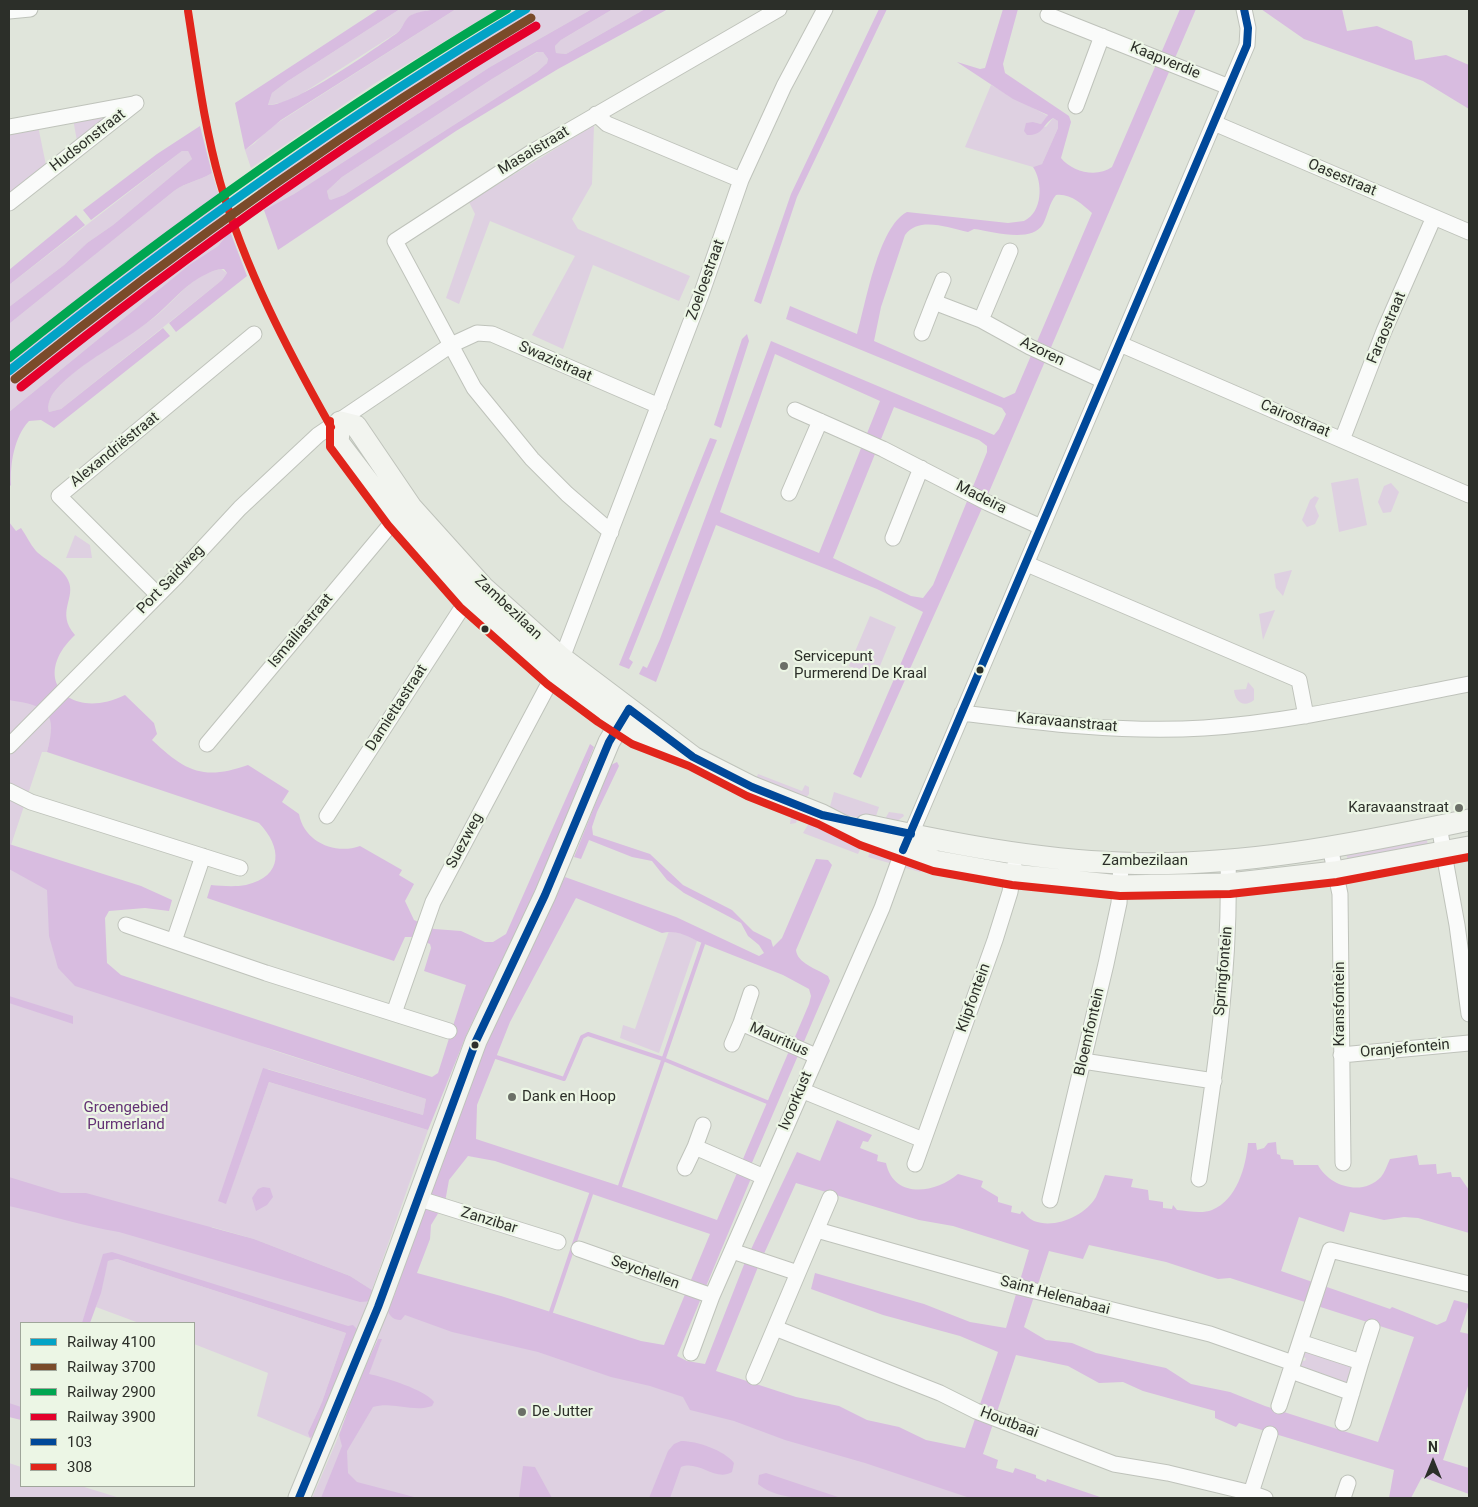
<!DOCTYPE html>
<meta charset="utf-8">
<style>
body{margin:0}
#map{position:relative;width:1478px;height:1507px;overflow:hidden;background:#e0e5db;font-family:Roboto,sans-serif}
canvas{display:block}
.frame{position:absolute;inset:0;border:10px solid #2c2f29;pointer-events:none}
.legend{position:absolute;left:20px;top:1322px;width:175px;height:165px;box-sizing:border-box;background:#ecf6e5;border:1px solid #9fa69a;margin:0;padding:6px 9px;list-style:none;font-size:15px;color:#2c2f29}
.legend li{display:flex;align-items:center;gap:10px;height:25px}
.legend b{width:25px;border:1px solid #9fa69a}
.north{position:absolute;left:1408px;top:1437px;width:50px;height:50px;-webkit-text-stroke:4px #ecf6e5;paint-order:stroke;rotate:0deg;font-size:14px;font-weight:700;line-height:20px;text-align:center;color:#2c2f29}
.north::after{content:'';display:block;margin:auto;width:18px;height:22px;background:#2c2f29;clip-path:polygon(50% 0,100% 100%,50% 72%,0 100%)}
</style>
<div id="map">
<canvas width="1478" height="1507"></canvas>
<div class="frame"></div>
<ul class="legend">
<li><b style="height:6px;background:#02a3c6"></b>Railway 4100</li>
<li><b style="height:6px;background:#7a4b2a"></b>Railway 3700</li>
<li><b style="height:6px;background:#00a651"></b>Railway 2900</li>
<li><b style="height:6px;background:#e4002b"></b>Railway 3900</li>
<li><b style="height:6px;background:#004899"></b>103</li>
<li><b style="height:6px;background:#e1251b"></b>308</li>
</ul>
<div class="north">N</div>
</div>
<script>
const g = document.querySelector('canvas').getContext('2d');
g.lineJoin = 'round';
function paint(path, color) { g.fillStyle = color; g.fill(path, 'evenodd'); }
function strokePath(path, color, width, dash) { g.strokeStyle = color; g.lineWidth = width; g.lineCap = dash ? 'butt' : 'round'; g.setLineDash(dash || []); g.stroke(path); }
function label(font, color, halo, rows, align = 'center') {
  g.font = font + ' Roboto,sans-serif'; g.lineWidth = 4.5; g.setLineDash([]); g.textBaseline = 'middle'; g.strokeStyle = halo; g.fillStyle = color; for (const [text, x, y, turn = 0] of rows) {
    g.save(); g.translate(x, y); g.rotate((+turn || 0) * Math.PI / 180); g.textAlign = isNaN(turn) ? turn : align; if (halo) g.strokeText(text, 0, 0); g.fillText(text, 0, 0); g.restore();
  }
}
paint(new Path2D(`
 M 400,9 L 432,9 L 411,15 L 398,32 L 303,93 L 285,102 L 268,105 L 272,93 L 288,81 Z
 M 456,9 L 498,9 L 374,84 L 251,168 L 245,150 L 255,143 L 268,129 Z
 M 533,9 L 592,9 L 490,67 L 294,194 L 264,210 L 257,188 L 391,95 Z
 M 613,9 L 645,9 L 566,54 L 556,53 L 555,46 L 561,40 Z
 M 538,52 L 543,52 L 548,59 L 547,63 L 537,72 L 344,195 L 331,201 L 329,199 L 327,191 L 342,177 L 492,79 Z
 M 991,85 L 1048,116 L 1041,124 L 1033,122 L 1046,127 L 1053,118 L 1058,121 L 1058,128 L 1042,164 L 1033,167 L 965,147 Z
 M 111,114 L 77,141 L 73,119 Z
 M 594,125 L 592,184 L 572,219 L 578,229 L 690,276 L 679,301 L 593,265 L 563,349 L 532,335 L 575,256 L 490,221 L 459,304 L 446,298 L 475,214 L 469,202 Z
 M 38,126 L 46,165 L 9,195 L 9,132 Z
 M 182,151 L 188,151 L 192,159 L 113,225 L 87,243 L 64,265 L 9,307 L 9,285 Z
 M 212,173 L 230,231 L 218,246 L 189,265 L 9,412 L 9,324 L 174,191 C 186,182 199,181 212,173 Z
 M 221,269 L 227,273 L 222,280 L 61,409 L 49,412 C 47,404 50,397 55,391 C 80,362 120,342 151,320 C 174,303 191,274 221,269 Z
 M 1358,478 L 1367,525 L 1339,532 L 1331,483 Z
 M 1391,483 L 1399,492 L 1391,512 L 1383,513 L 1378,502 L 1384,486 Z
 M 1315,496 L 1319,498 L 1315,506 L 1319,516 L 1315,524 L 1307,527 L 1302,520 L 1310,500 Z
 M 75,535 L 90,545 L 92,558 L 66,558 Z
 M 1292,570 L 1283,596 L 1276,588 L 1274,574 Z
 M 9,604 L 52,722 L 51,736 L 47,752 L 42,752 L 11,845 L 9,844 Z
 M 1275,610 L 1263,640 L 1259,614 Z
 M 870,616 L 896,627 L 875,678 L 849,666 Z
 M 1248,682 L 1254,689 L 1254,700 C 1244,708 1235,702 1234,690 L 1246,689 Z
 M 758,774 L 802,791 L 805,785 L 809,787 L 809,794 L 804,800 L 756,779 Z
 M 749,792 L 798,817 L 796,823 L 790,824 L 791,817 L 746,798 Z
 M 834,792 L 879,807 L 874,822 L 829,810 Z
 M 889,812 L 903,814 L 904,816 L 896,822 L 882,824 Z
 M 810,821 L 865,839 L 858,854 L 803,833 Z
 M 1425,832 L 1429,850 L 1349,866 L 1345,848 Z
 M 874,843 L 893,852 L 893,864 L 868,857 Z
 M 9,858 L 83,885 L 89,980 L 275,1051 L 426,1099 L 423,1115 L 268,1069 L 221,1202 L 226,1203 L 269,1082 L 428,1130 L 372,1290 L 350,1276 L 254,1239 L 212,1227 L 207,1241 L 1039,1498 L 312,1498 L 339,1435 L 340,1439 L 381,1342 L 360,1335 L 311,1451 L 310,1438 L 257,1416 L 268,1373 L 194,1344 L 194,1323 L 139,1323 L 96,1307 L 108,1261 L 117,1259 L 346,1333 L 322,1402 L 308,1433 L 356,1334 L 111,1256 L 103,1259 L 84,1323 L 21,1323 L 21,1414 L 9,1411 Z
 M 909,862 L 928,869 L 920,872 L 902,867 Z
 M 669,931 L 685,934 L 697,941 L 659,1053 L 620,1038 L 623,1025 L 635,1029 Z
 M 1306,1348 L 1353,1363 L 1349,1385 L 1300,1367 L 1302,1360 L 1305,1361 L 1306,1358 L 1303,1357 Z
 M 9,1463 L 21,1467 L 21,1486 L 81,1486 L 120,1498 L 9,1498 Z`), '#ded0e1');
paint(new Path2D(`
 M 379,9 L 400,9 L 288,81 L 272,93 L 268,105 C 294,106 373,50 397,33 C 403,28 405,18 411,15 C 425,9 441,9 456,9 L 281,120 L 245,150 L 235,103 Z
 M 592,9 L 613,9 L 561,40 L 555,46 L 556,53 L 566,54 L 645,9 L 668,9 L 558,69 L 456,131 L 278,250 L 264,210 L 294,194 L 490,67 ZM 537,52 L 543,52 L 548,59 L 547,63 L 537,72 L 344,195 L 331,200 L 329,199 L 327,191 L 342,177 L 492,79 Z
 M 879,9 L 887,9 L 797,197 L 761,304 L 754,301 L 791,194 Z
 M 1003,9 L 1018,9 L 1003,64 L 1005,73 L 1069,116 L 1071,122 L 1061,158 C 1072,172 1097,178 1112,167 L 1180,9 L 1196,9 L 983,506 L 861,778 L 853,774 L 923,612 L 877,589 L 716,525 L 656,682 L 639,674 L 643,666 L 647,668 L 660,639 L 771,341 L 994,435 L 999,429 L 1006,414 L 1002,408 L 786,319 L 790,306 L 857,334 C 866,303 878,227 907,212 L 1008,223 C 1013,222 1019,222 1024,221 C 1043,212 1043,182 1033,167 L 1042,164 L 1058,128 L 1058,121 L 1053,118 C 1042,125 1043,136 1027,135 L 1024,131 L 1026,123 L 1033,122 L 1041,124 L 1048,115 L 1013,99 L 957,62 L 980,69 L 985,68 ZM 1056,195 C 1070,193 1082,204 1092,213 L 1015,393 L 1004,398 L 874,341 L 881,307 L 905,235 C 919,216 948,228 968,232 L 974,229 C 992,231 1031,244 1043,224 C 1048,215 1049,203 1056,195 ZM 775,354 L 880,401 L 819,553 L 720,512 ZM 894,407 L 979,440 L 987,446 L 987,452 L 933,585 L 923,598 L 911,596 L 833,558 Z
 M 1261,9 L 1342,9 L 1347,31 L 1377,26 L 1412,41 L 1415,60 L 1446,55 L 1469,65 L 1469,109 L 1423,81 L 1304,39 Z
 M 200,126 L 212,173 C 199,181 186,182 174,191 L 9,324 L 9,307 L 64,265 L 87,243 L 113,225 L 192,159 L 188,151 L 182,151 L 91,220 L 83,210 L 157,154 Z
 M 76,215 L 85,225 L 9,285 L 9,270 Z
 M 230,231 L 247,276 L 176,332 L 169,323 L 222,280 L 227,273 L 224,269 C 215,269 206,274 199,278 C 181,289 169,305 153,318 C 122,344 82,360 55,391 C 50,397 47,405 49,412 L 61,409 L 163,328 L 170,336 L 54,428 L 41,420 L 29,421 C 14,437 10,464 11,485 L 9,487 L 9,412 L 189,265 L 218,246 Z
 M 747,334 L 749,341 L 721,428 L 714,425 L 742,339 Z
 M 710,438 L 717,440 L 629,659 L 633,662 L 629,669 L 619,665 Z
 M 9,522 L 16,531 L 21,528 C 26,535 30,544 36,551 C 45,560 63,568 68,580 C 77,598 55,612 75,635 C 28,679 70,722 125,695 L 154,723 L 157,734 L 152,740 C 185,771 203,781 248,765 L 289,791 L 282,802 L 299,814 C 304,842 335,855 360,846 L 402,870 L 399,875 L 414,884 L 405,901 L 414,920 L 434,929 L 461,931 L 485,942 L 493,942 L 506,934 L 590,744 L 594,747 L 544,873 L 468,1031 L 428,1130 L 269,1082 L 226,1204 L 218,1201 L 263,1068 L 423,1115 L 426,1099 L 75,986 L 58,968 L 49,936 L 47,890 L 9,869 L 9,844 L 141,886 L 172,900 L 169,911 L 145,908 L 109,911 L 105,918 L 107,963 L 121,975 L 432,1077 L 438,1073 L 466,985 L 424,971 L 431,948 L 430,944 L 414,937 L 405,937 L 394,961 L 207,898 L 211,885 C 222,886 235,887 246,885 C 284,876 282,847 259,823 L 47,752 C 58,712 48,706 9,700 Z
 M 617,762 L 619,766 L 597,812 L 592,827 L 593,835 L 650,854 L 683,885 L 732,910 L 753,931 L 771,940 L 773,947 L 782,938 L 816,859 L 828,860 L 832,865 L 796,950 C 797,963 817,969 828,976 L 830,981 L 751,1165 L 752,1176 L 677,1356 L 687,1361 L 705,1364 L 745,1262 L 797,1152 L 820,1161 L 837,1120 L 872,1135 L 868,1142 L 863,1141 L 860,1148 L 878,1155 L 877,1161 L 886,1163 C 894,1200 936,1193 958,1174 L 983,1181 L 981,1187 L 998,1197 L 998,1202 L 1012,1206 L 1011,1212 L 1020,1214 L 1022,1211 C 1025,1214 1029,1219 1034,1221 C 1055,1229 1085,1216 1096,1197 C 1099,1190 1102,1182 1105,1175 L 1133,1179 L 1131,1187 L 1148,1190 L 1149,1200 L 1163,1202 L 1163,1208 L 1172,1209 L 1173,1205 L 1177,1210 C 1188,1211 1202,1214 1212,1210 C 1237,1200 1246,1166 1248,1143 L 1256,1143 L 1257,1150 L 1264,1148 L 1268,1143 L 1276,1142 L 1277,1154 L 1280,1155 L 1281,1159 L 1293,1160 L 1294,1165 L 1318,1165 C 1329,1186 1362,1197 1381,1177 C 1385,1172 1387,1165 1390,1159 L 1417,1155 L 1419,1165 L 1436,1164 L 1437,1174 L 1451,1172 L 1452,1177 L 1460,1177 L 1469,1190 L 1469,1233 L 1418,1218 L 1404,1217 L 1384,1220 L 1350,1212 L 1344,1232 L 1299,1217 L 1281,1271 L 1390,1309 L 1392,1307 L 1437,1325 L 1446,1321 L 1454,1300 L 1469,1304 L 1460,1332 L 1469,1334 L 1469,1383 L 1443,1460 L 1469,1468 L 1469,1494 L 1422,1477 L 1411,1498 L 1389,1498 L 1394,1470 L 1239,1423 L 1236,1427 L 1215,1418 L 1215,1411 L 1143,1391 L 1123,1382 L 1099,1383 L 1068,1366 L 1016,1355 L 983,1454 L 998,1460 L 996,1468 L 1013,1473 L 1015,1468 L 1036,1475 L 1036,1478 L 1046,1482 L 1047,1479 L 1103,1498 L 970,1498 L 865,1463 L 785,1440 L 734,1421 L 690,1410 L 683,1397 L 650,1386 L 611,1377 L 538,1352 L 452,1332 L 405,1315 L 401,1320 C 391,1320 389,1314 386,1306 L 373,1301 L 360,1302 L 119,1232 C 82,1226 46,1214 9,1206 L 9,1177 L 61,1193 L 86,1193 L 254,1239 L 350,1276 L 372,1290 L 394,1296 L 475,1067 L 505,995 L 565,877 L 676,917 L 759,956 L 764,953 L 759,945 L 748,936 L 741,923 L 684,893 L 667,880 L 652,861 L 632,857 L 589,840 L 581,859 L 574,857 L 611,765 ZM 576,898 L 662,933 C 675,930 686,935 697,941 L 783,975 L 809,989 L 811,996 L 809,1004 L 717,1220 L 638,1192 L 476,1139 L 477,1105 L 510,1022 ZM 468,1156 L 495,1161 L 710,1234 L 664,1345 L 641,1341 L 501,1296 L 417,1273 L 430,1239 L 431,1225 L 445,1202 L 449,1180 ZM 796,1183 L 919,1220 L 953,1226 L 1029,1250 L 1006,1328 L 970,1322 L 924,1304 L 815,1273 L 811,1289 L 883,1315 L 960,1336 L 998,1352 L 965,1448 L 926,1440 L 899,1427 L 867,1420 L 839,1406 L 796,1397 L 716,1371 L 758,1267 ZM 1089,1245 L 1166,1262 L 1218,1279 L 1230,1278 L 1414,1337 L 1378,1442 L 1265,1406 L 1230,1392 L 1191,1384 L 1166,1368 L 1096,1353 L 1072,1343 L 1046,1340 L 1024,1327 L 1049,1251 L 1083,1259 Z
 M 9,996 L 73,1016 L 73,1024 L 9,1003 Z
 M 263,1187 L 270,1188 L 273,1197 L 267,1205 L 256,1211 L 252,1198 L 258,1189 Z
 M 112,1252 L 348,1326 L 353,1325 L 358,1330 L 316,1433 L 310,1438 L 308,1433 L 322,1402 L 346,1333 L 117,1259 L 108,1261 L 101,1293 L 90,1323 L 82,1323 L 103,1254 Z
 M 378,1339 L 382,1339 L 369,1374 C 384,1377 426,1390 434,1402 L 432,1406 C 413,1413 393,1401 373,1407 L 347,1451 L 348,1473 L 357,1482 L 418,1498 L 321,1498 L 342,1446 L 339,1435 L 359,1380 Z
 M 9,1403 L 21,1407 L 21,1420 L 9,1417 Z
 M 681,1441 C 697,1441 724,1450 734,1463 L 732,1472 C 715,1482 699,1460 681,1467 L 670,1498 L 649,1498 L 668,1451 L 674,1444 Z
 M 523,1466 L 535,1467 L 552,1498 L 519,1498 Z
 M 766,1473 L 841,1498 C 814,1498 780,1502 758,1484 L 759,1475 Z`), '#d8bce0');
strokePath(new Path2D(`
 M 496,1057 L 564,1079 L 582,1037 L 588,1034 L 663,1059 L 767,1102
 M 620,1186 L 703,944
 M 551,1312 L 591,1194`), '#d8bce0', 4);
const street = new Path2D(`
 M 9,11 L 30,9
 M 1048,15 L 1229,87
 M 1076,106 L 1102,36
 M 596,114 L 607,124 L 741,180
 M 1214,123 L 1469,232
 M 9,127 L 133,104
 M 9,203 L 136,103
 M 934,302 L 943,280
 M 981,320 L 1010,251
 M 922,333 L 934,302 L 981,320 L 1030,347 L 1104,381
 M 1120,344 L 1469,495
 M 795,410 L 883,449 L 988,503 L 1041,527
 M 1342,440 L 1384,331 L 1434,217
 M 789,493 L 820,421
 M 611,532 L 567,494 L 532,459 L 474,388 L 395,241 L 532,152 L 779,9
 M 893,538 L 921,468
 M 1027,564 L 1299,680 L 1306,716
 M 157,594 L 59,496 L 254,334
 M 562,658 L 701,295 L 741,180 L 784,86 L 825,9
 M 962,713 C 1042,723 1123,733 1204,728 C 1293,722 1381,701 1469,684
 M 207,744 L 396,518
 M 9,746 L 177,576 L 240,508 L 318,435 L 451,345 L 477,333 L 492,334 L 659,406
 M 9,791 L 31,802 L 240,868
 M 327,816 L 467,600
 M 1439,826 L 1457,925 L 1469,1014
 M 911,834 L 1247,45 L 1248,28 L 1244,9
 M 1330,847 L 1340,894 L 1343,1163
 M 126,925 L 266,973 L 449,1031
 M 174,941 L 203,856
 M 751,993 L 741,1023 L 816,1056
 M 394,1013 L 433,902 L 553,676
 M 732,1044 L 741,1023
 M 1341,1055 L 1469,1043
 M 1083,1061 L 1214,1081
 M 801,1090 L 923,1140
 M 695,1147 L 703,1125
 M 915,1164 L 995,940 L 1010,892 L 1014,867
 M 685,1168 L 695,1147 L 764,1177
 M 1199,1179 C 1215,1074 1231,967 1228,860
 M 420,1199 L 558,1242
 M 1050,1200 L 1106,964 L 1119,903 L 1121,864
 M 817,1230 L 1015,1286 L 1210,1334 L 1293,1363
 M 579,1249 L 712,1296
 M 732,1251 L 798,1273 L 754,1377
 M 798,1273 L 830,1198
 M 775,1328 L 940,1393 L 976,1411 L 1114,1464 L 1168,1473 L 1251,1493 L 1265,1498
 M 1300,1342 L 1361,1362 L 1343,1423
 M 691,1353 L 712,1296 L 882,908 L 903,850
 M 1361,1362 L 1372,1327
 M 1291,1371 L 1352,1393
 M 1279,1406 L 1330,1250 L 1469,1284
 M 1251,1493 L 1270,1434
 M 1343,1498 L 1348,1483`);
const secondary = new Path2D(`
 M 693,757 L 562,658 L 483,587 L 411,507 L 356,426 L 340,422 L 338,442 L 396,518 L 467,600 L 553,676 L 604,714 L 637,735 L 693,757 L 752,787 L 822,815 L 863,836 L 935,861 L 1013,875 L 1120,886 L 1229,884 L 1335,872 L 1469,847
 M 866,825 C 949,843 1035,860 1120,863 C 1238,868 1355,844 1469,820
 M 299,1498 L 378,1307 L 476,1041 L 545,895 L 609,742 L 627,711`);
strokePath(street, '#bfc3bb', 17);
strokePath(secondary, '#bfc3bb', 23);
strokePath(street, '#fafbfa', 15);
strokePath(secondary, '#f2f4ef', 21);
strokePath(new Path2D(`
 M 629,709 L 693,757 L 752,787 L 822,815 L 911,834
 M 903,850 L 1247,45 L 1248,28 L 1244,9
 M 299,1498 L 378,1307 L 476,1041 L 545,895 L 609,742 L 629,709`), '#004899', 8);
strokePath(new Path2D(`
 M 188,11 C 197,68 204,126 220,182 C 245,269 287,349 331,427
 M 330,421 L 330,447 L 388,525 L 460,607 L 547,684 L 598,722 L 632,744 L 689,766 L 747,796 L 818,824 L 860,845 L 933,871 L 1012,885 L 1120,896 L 1230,894 L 1337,882 L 1469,857`), '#e1251b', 8);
strokePath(new Path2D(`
 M 9,371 C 174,239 344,117 526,9`), '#02a3c6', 9);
strokePath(new Path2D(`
 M 15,379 C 180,247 350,126 531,18`), '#7a4b2a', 9);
strokePath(new Path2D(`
 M 9,358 C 168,231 332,113 507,9`), '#00a651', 9);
strokePath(new Path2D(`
 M 21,387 C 186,255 355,134 536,26`), '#e4002b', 9);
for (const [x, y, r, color] of [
 [485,629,4.5,"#2c2f29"],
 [784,666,5,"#6b6f67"],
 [980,670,4.5,"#2c2f29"],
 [1459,808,5,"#6b6f67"],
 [475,1045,4.5,"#2c2f29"],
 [512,1097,5,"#6b6f67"],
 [522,1412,5,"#6b6f67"]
]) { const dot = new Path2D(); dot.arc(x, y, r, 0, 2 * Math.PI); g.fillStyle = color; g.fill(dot); strokePath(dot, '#ecf6e5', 2); }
label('15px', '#2c2f29', '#ecf6e5', [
 ["Kaapverdie",1165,61,22],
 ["Hudsonstraat",88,141,-38],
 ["Masaistraat",534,151,-31],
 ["Oasestraat",1342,178,23],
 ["Zoeloestraat",706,280,-70],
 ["Faraostraat",1387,328,-67],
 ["Azoren",1042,352,26],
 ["Swazistraat",555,362,24],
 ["Cairostraat",1295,419,23],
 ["Alexandriëstraat",115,450,-39],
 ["Madeira",981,498,27],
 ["Port Saidweg",171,580,-46],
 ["Zambezilaan",508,608,43],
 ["Ismailiastraat",301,631,-50],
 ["Damiettastraat",397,708,-57],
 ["Karavaanstraat",1067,723,5],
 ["Suezweg",465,841,-62],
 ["Zambezilaan",1145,861],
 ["Springfontein",1224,971,-85],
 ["Klipfontein",974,998,-70],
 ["Kransfontein",1340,1004,-90],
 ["Bloemfontein",1090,1032,-77],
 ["Mauritius",779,1040,24],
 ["Oranjefontein",1405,1049,-5],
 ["Ivoorkust",796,1101,-67],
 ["Zanzibar",489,1221,17],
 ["Seychellen",645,1273,20],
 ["Saint Helenabaai",1055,1296,15],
 ["Houtbaai",1009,1423,21]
]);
label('15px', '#2c2f29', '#ecf6e5', [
 ["Servicepunt",794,657],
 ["Purmerend De Kraal",794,674],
 ["Karavaanstraat",1449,808,"right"],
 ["Dank en Hoop",522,1097],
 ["De Jutter",532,1412]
], 'left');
label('15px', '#633174', '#ecf6e5', [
 ["Groengebied",126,1108],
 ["Purmerland",126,1125]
]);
</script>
